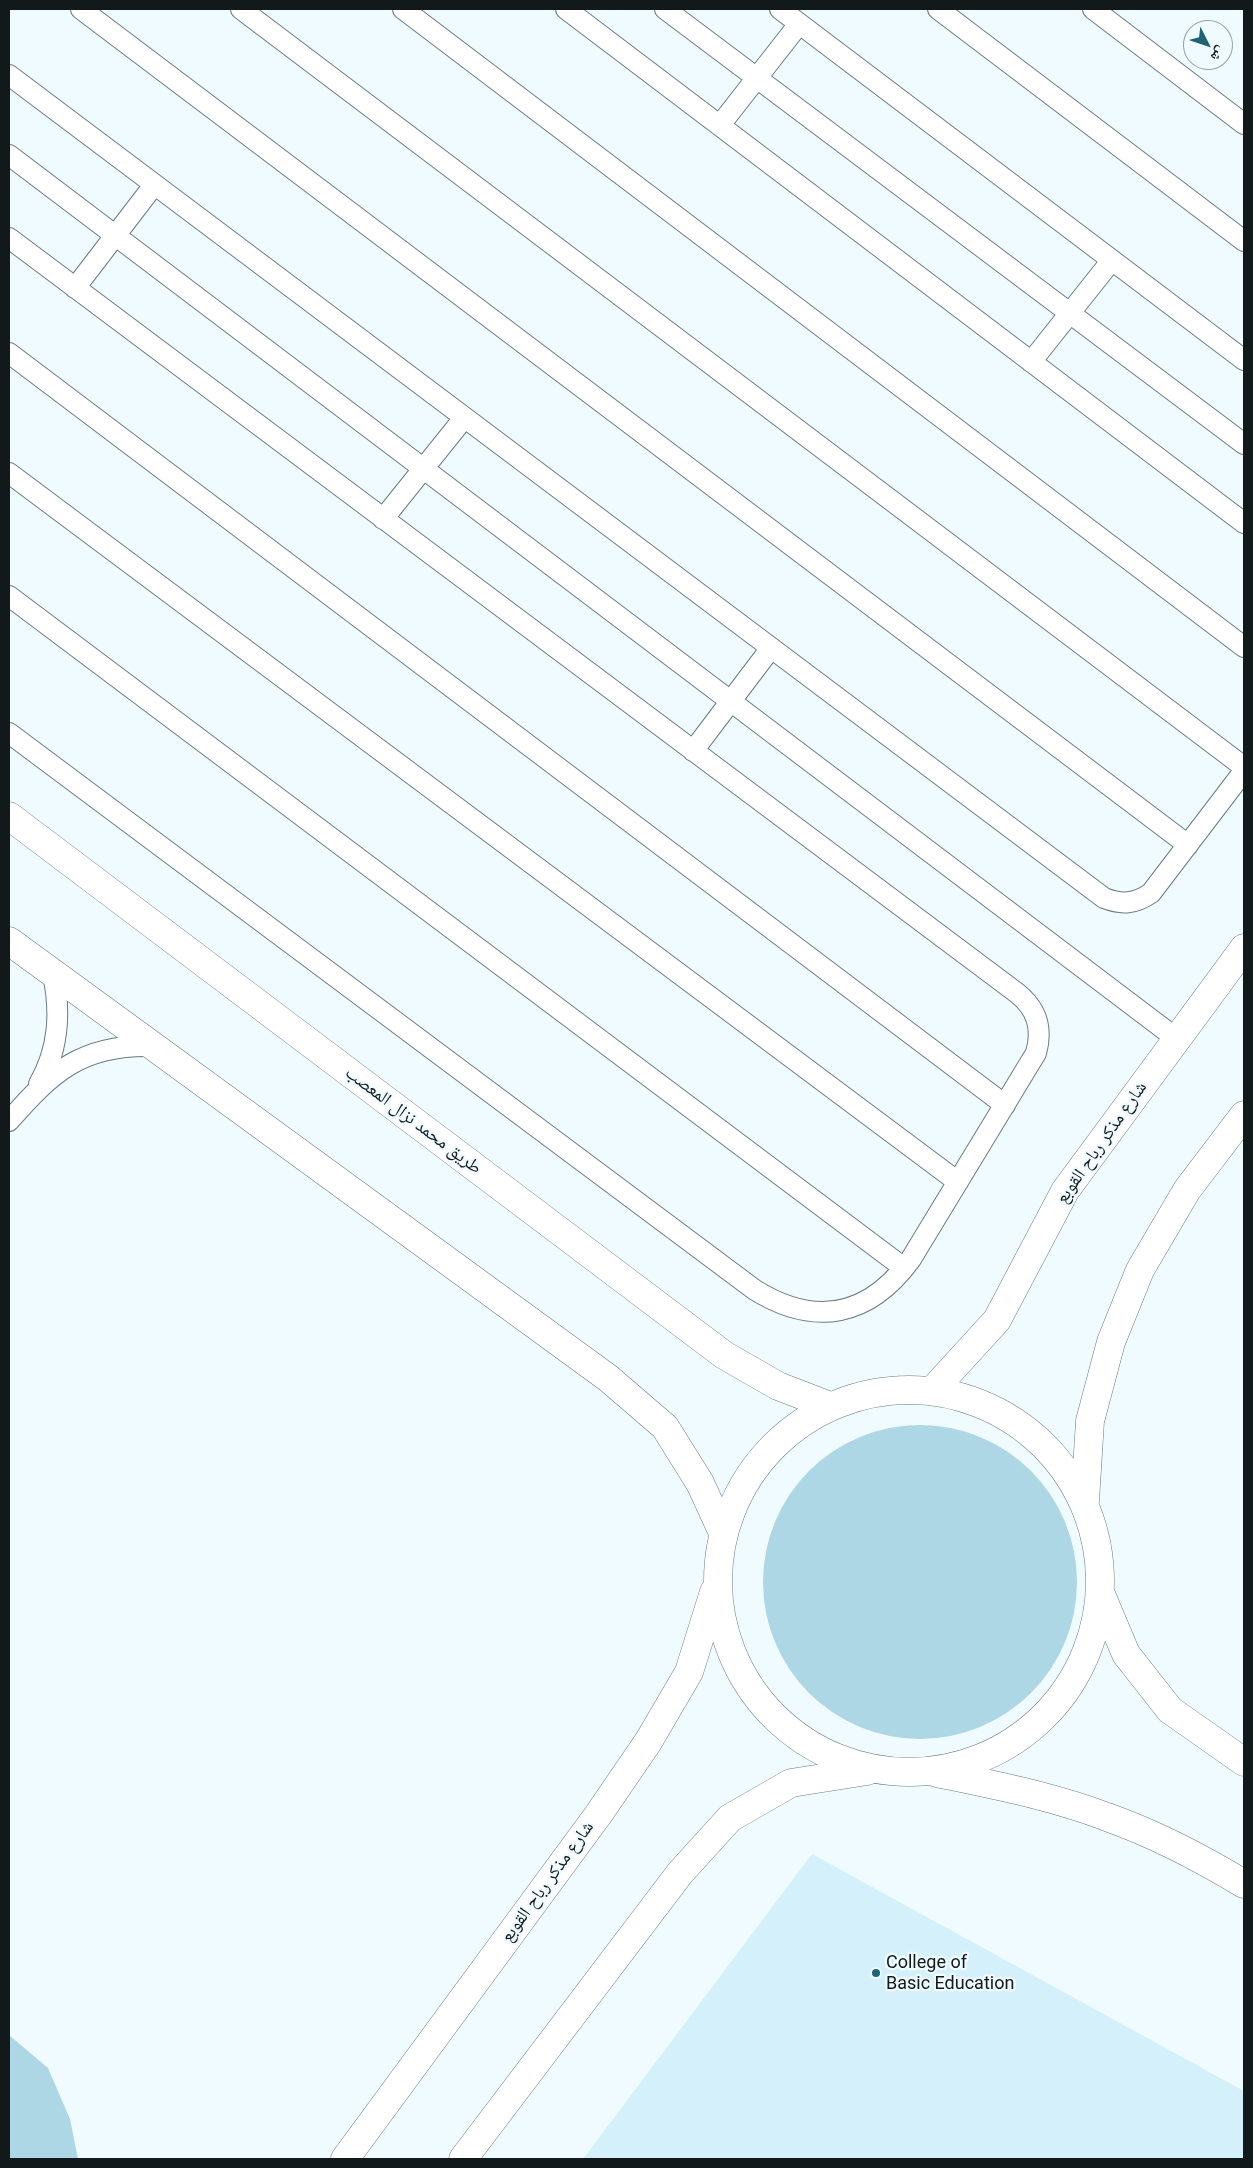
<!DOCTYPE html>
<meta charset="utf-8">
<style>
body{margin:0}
#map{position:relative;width:1253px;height:2168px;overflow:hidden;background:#effbff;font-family:Roboto,"Noto Naskh Arabic",sans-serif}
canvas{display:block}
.frame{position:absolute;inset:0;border:10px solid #12191b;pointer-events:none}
.north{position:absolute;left:1183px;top:20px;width:50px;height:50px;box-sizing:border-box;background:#effbff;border:1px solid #97a1a4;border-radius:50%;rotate:131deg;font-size:14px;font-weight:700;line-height:20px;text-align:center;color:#12191b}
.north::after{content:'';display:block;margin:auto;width:18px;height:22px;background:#206276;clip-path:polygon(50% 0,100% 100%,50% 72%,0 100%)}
</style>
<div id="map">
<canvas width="1253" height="2168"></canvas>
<div class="frame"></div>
<div class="north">ش</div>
</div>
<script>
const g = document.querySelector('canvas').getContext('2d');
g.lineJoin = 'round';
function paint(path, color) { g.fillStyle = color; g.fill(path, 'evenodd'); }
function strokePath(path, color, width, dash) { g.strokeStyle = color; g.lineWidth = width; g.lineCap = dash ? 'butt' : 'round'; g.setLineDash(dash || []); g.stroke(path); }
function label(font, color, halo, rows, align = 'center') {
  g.font = font + ' Roboto,"Noto Naskh Arabic",sans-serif'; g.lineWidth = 4.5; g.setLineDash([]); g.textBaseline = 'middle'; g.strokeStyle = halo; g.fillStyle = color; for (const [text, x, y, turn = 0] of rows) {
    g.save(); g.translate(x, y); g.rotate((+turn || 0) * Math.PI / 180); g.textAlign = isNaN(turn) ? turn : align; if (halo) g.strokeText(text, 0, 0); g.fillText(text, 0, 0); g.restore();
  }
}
paint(new Path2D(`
 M 812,1854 L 1244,2091 L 1244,2159 L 583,2159 Z`), '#d4f1fb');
paint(new Path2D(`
 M763 1582a157 157 0 1 1 314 0a157 157 0 1 1-314 0Z
 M 9,2035 L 48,2068 L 70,2119 L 78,2159 L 9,2159 Z`), '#aed7e5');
const service = new Path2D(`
 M 81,9 L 1188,845
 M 241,9 L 1244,767
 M 403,9 L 1244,647
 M 566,9 L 1244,523
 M 665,9 L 1244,444
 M 780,9 L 1244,360
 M 938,9 L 1244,241
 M 1093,9 L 1244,124
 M 9,75 L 1104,898 C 1122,905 1135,904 1151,893 L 1244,771
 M 720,125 L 799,24
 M 9,155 L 1177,1039
 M 9,238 L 1017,993 C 1037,1009 1043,1028 1036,1053 L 911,1259 C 869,1317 815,1327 755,1290 L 9,733
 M 75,288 L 154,185
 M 9,353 L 1005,1105
 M 1031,362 L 1112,260
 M 9,473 L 958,1182
 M 383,519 L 464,418
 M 9,596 L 904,1268
 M 693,751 L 771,648
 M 39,1084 C 59,1049 61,1013 53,974
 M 9,1121 C 52,1072 81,1045 150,1046`);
const tertiary = new Path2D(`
 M 9,816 L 724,1355 L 778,1386 L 830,1406
 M 9,941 L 608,1378 L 665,1427 L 700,1483 L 723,1533
 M718 1581a191 191 0 1 1 382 0a191 191 0 1 1-382 0Z
 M 933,1390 L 997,1320 L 1065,1191 L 1244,948
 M 1085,1501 L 1090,1421 L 1111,1342 L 1140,1270 L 1187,1190 L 1244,1115
 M 1102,1597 L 1126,1654 L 1170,1710 L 1244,1762
 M 937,1773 C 994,1785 1052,1796 1107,1817 C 1155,1834 1201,1858 1244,1884
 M 345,2159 L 598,1815 L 648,1742 L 689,1672 L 714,1592
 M 463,2159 L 680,1873 L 730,1818 L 791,1783 L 867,1771`);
strokePath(service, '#6a7c82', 22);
strokePath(tertiary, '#6a7c82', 29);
strokePath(service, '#fff', 20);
strokePath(tertiary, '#fff', 28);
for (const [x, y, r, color] of [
 [876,1973,5,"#206276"]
]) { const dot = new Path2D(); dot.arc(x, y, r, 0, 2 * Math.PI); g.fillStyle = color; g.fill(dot); strokePath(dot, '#effbff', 2); }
label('18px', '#12191b', '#effbff', [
 ["طريق محمد نزال المعصب",413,1121,37],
 ["شارع مذكر رباح القوبع",1102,1143,-55],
 ["شارع مذكر رباح القوبع",548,1882,-54]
]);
label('18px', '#12191b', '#effbff', [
 ["College of",886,1963],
 ["Basic Education",886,1984]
], 'left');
</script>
